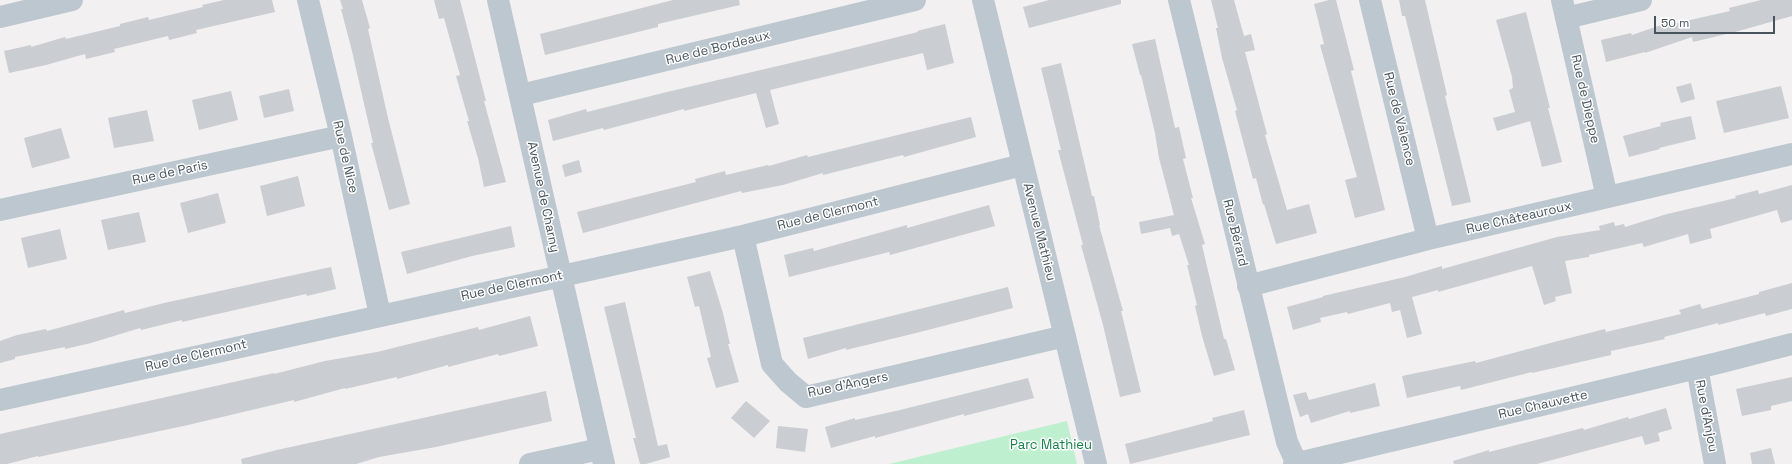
<!DOCTYPE html>
<meta charset="utf-8">
<style>
body{margin:0}
#map{position:relative;width:1792px;height:464px;overflow:hidden;background:#f2f0f0;font-family:"Space Grotesk",sans-serif}
canvas{display:block}
.scale{position:absolute;left:1654px;top:16px;width:121px;height:18px;box-sizing:border-box;border:2px solid #47545d;border-top:0;padding-left:5px;font-size:12px;line-height:14px;white-space:nowrap;color:#47545d;-webkit-text-stroke:3px #fff;paint-order:stroke}
</style>
<div id="map">
<canvas width="1792" height="464"></canvas>
<div class="scale">50 m</div>
</div>
<script>
const g = document.querySelector('canvas').getContext('2d');
g.lineJoin = 'round';
function paint(path, color) { g.fillStyle = color; g.fill(path, 'evenodd'); }
function strokePath(path, color, width, dash) { g.strokeStyle = color; g.lineWidth = width; g.lineCap = dash ? 'butt' : 'round'; g.setLineDash(dash || []); g.stroke(path); }
function label(font, color, halo, rows, align = 'center') {
  g.font = font + ' "Space Grotesk",sans-serif'; g.lineWidth = 3; g.setLineDash([]); g.textBaseline = 'middle'; g.strokeStyle = halo; g.fillStyle = color; for (const [text, x, y, turn = 0] of rows) {
    g.save(); g.translate(x, y); g.rotate((+turn || 0) * Math.PI / 180); g.textAlign = isNaN(turn) ? turn : align; if (halo) g.strokeText(text, 0, 0); g.fillText(text, 0, 0); g.restore();
  }
}
paint(new Path2D(`
 M 1067,421 L 1077,464 L 889,464 Z`), '#bef0d0');
paint(new Path2D(`
 M 224,0 L 272,0 L 275,12 L 196,30 L 197,33 L 169,40 L 168,36 L 114,49 L 115,52 L 86,59 L 85,54 L 46,65 L 9,73 L 4,51 L 31,45 L 31,47 L 65,37 L 66,39 L 120,26 L 120,24 L 148,17 L 149,20 L 203,7 L 202,5 Z
 M 340,0 L 362,0 L 370,28 L 368,29 L 388,118 L 410,204 L 389,210 L 371,143 L 373,143 L 352,51 L 341,9 L 343,9 Z
 M 434,0 L 460,0 L 486,101 L 484,101 L 506,182 L 484,187 L 478,158 L 467,121 L 469,121 L 456,76 L 460,75 L 444,18 L 439,19 Z
 M 673,0 L 739,0 L 740,5 L 658,24 L 658,27 L 545,55 L 540,34 Z
 M 1049,0 L 1121,0 L 1121,4 L 1029,28 L 1023,7 Z
 M 1211,0 L 1234,0 L 1244,36 L 1251,34 L 1255,50 L 1245,52 L 1267,134 L 1265,135 L 1287,210 L 1309,204 L 1317,233 L 1276,244 L 1264,204 L 1263,205 L 1256,178 L 1253,179 L 1235,111 L 1237,110 L 1222,58 L 1216,28 L 1218,28 Z
 M 1329,0 L 1336,0 L 1354,70 L 1351,71 L 1385,210 L 1355,218 L 1345,180 L 1357,177 L 1320,45 L 1324,44 L 1314,4 Z
 M 1399,0 L 1425,0 L 1447,95 L 1445,96 L 1471,202 L 1452,206 L 1405,16 L 1402,16 Z
 M 1761,0 L 1792,0 L 1792,16 L 1735,32 L 1693,42 L 1692,37 L 1645,53 L 1645,52 L 1606,62 L 1601,40 L 1631,33 L 1632,35 L 1667,23 L 1668,25 L 1730,11 L 1729,8 Z
 M 1526,12 L 1550,108 L 1548,108 L 1562,162 L 1542,167 L 1530,121 L 1497,131 L 1493,118 L 1515,112 L 1509,90 L 1513,88 L 1512,77 L 1496,20 Z
 M 945,24 L 954,63 L 927,70 L 923,53 L 770,90 L 779,124 L 766,128 L 756,93 L 684,111 L 684,109 L 604,130 L 603,128 L 553,141 L 548,120 L 586,109 L 587,112 L 667,92 L 829,54 L 918,32 L 917,31 Z
 M 1155,39 L 1175,128 L 1179,127 L 1186,158 L 1183,159 L 1193,198 L 1191,198 L 1205,244 L 1202,245 L 1224,339 L 1226,339 L 1235,370 L 1214,376 L 1202,336 L 1195,306 L 1197,305 L 1187,265 L 1189,265 L 1179,234 L 1172,236 L 1170,228 L 1141,234 L 1139,222 L 1174,215 L 1159,158 L 1155,133 L 1141,75 L 1140,75 L 1132,44 Z
 M 1061,63 L 1092,196 L 1094,196 L 1100,225 L 1099,225 L 1123,311 L 1121,311 L 1141,392 L 1120,397 L 1103,325 L 1081,245 L 1083,245 L 1058,150 L 1061,150 L 1041,68 Z
 M 1691,83 L 1695,99 L 1681,103 L 1676,87 Z
 M 1781,86 L 1789,118 L 1724,133 L 1716,101 Z
 M 289,89 L 294,111 L 264,118 L 259,96 Z
 M 231,91 L 238,120 L 199,130 L 192,100 Z
 M 147,110 L 154,141 L 114,148 L 108,118 Z
 M 1691,116 L 1696,139 L 1659,148 L 1660,149 L 1629,157 L 1623,136 L 1661,126 L 1660,123 Z
 M 971,117 L 976,137 L 904,157 L 903,155 L 823,175 L 823,173 L 783,185 L 742,193 L 741,191 L 583,233 L 577,212 L 696,182 L 695,179 L 725,171 L 726,175 L 768,165 L 769,166 L 807,155 L 808,157 Z
 M 61,128 L 70,158 L 32,168 L 24,138 Z
 M 579,160 L 582,172 L 565,177 L 562,165 Z
 M 298,176 L 305,206 L 267,216 L 260,186 Z
 M 1792,185 L 1792,220 L 1781,223 L 1777,210 L 1710,229 L 1712,238 L 1690,244 L 1688,234 L 1644,247 L 1642,243 L 1589,255 L 1589,257 L 1565,261 L 1572,293 L 1555,297 L 1556,301 L 1544,305 L 1532,266 L 1438,292 L 1438,290 L 1412,297 L 1422,334 L 1407,338 L 1400,310 L 1392,312 L 1390,303 L 1348,314 L 1347,312 L 1320,318 L 1321,322 L 1293,330 L 1287,307 L 1323,297 L 1323,296 L 1405,277 L 1442,266 L 1442,269 L 1557,237 L 1600,230 L 1599,226 L 1614,222 L 1615,226 L 1624,224 L 1625,227 L 1667,214 L 1736,198 L 1735,196 L 1758,190 L 1759,194 Z
 M 218,193 L 226,223 L 188,233 L 180,203 Z
 M 989,205 L 995,226 L 890,255 L 889,252 L 789,277 L 784,255 L 813,248 L 814,251 L 907,225 L 907,228 Z
 M 139,212 L 146,242 L 108,250 L 101,220 Z
 M 511,226 L 515,247 L 472,256 L 407,274 L 401,252 Z
 M 60,229 L 67,259 L 28,268 L 21,238 Z
 M 331,267 L 336,289 L 307,296 L 306,294 L 182,322 L 182,320 L 141,330 L 140,328 L 91,343 L 65,349 L 65,347 L 15,357 L 15,359 L 0,363 L 0,341 L 17,335 L 46,329 L 47,331 L 124,310 L 125,313 L 164,303 Z
 M 710,271 L 723,313 L 730,344 L 728,344 L 739,382 L 716,388 L 707,358 L 711,357 L 699,306 L 695,307 L 687,277 Z
 M 1792,283 L 1792,309 L 1766,316 L 1765,313 L 1718,325 L 1718,323 L 1664,337 L 1665,339 L 1611,351 L 1611,355 L 1532,373 L 1532,372 L 1461,390 L 1460,386 L 1407,398 L 1402,376 L 1475,361 L 1476,363 L 1558,341 L 1605,329 L 1606,332 L 1681,314 L 1679,310 L 1700,304 L 1702,309 L 1759,294 L 1759,292 Z
 M 1008,287 L 1013,308 L 916,333 L 846,350 L 846,348 L 808,359 L 803,338 Z
 M 625,302 L 658,446 L 667,444 L 670,457 L 646,464 L 640,464 L 633,438 L 636,438 L 604,307 Z
 M 530,316 L 538,346 L 499,356 L 498,354 L 448,367 L 448,365 L 397,379 L 397,377 L 345,389 L 345,388 L 294,402 L 294,400 L 188,425 L 38,457 L 38,456 L 7,464 L 0,464 L 0,434 L 274,373 L 274,374 L 325,361 L 377,352 L 478,327 L 479,330 Z
 M 1792,377 L 1792,401 L 1771,406 L 1771,410 L 1742,416 L 1736,389 Z
 M 1028,378 L 1034,398 L 964,416 L 964,414 L 875,438 L 875,436 L 831,448 L 825,427 L 855,418 L 855,420 L 900,410 Z
 M 1375,383 L 1380,406 L 1350,413 L 1350,411 L 1311,423 L 1308,414 L 1300,417 L 1293,395 L 1306,392 L 1309,400 Z
 M 546,391 L 552,421 L 436,447 L 379,457 L 356,464 L 242,464 L 241,459 L 277,450 Z
 M 746,401 L 770,421 L 754,438 L 731,418 Z
 M 1666,408 L 1672,429 L 1658,433 L 1660,441 L 1645,445 L 1642,436 L 1537,464 L 1454,464 L 1453,461 L 1489,450 L 1489,452 L 1583,428 L 1584,430 L 1628,417 L 1629,419 Z
 M 1244,410 L 1250,435 L 1130,464 L 1125,444 L 1213,421 L 1212,418 Z
 M 778,426 L 808,429 L 805,452 L 776,448 Z
 M 1771,448 L 1775,464 L 1752,464 L 1750,453 Z`), '#cacdd2');
strokePath(new Path2D(`
 M 308,0 L 341,136 L 380,315
 M 498,0 L 604,464
 M 983,0 L 1096,464
 M 1179,0 L 1287,442 L 1297,464
 M 1370,0 L 1428,239
 M 1562,0 L 1607,197
 M 0,17 L 72,0
 M 1566,18 L 1641,0
 M 521,95 L 915,0
 M 0,210 L 341,136
 M 743,236 L 772,364 L 788,382 L 806,397 L 1065,336
 M 1248,286 L 1428,239 L 1792,154
 M 1697,368 L 1715,464
 M 0,400 L 743,236 L 1022,165
 M 530,464 L 600,449
 M 1294,464 L 1718,363 L 1792,344`), '#bdc7cf', 22);
label('13px', '#47545d', '#fff', [
 ["Rue de Bordeaux",718,48,-14],
 ["Rue de Dieppe",1585,99,77],
 ["Rue de Valence",1399,119,76],
 ["Rue de Nice",345,157,77],
 ["Rue de Paris",170,173,-12],
 ["Avenue de Charny",543,197,78],
 ["Rue de Clermont",828,214,-14],
 ["Rue Châteauroux",1519,218,-13],
 ["Avenue Mathieu",1039,232,76],
 ["Rue Bérard",1235,233,76],
 ["Rue de Clermont",512,286,-12],
 ["Rue de Clermont",196,356,-13],
 ["Rue d'Angers",848,385,-12],
 ["Rue Chauvette",1543,405,-13],
 ["Rue d'Anjou",1706,416,79]
]);
label('13px', '#168149', '#fff', [
 ["Parc Mathieu",1051,445]
]);
</script>
